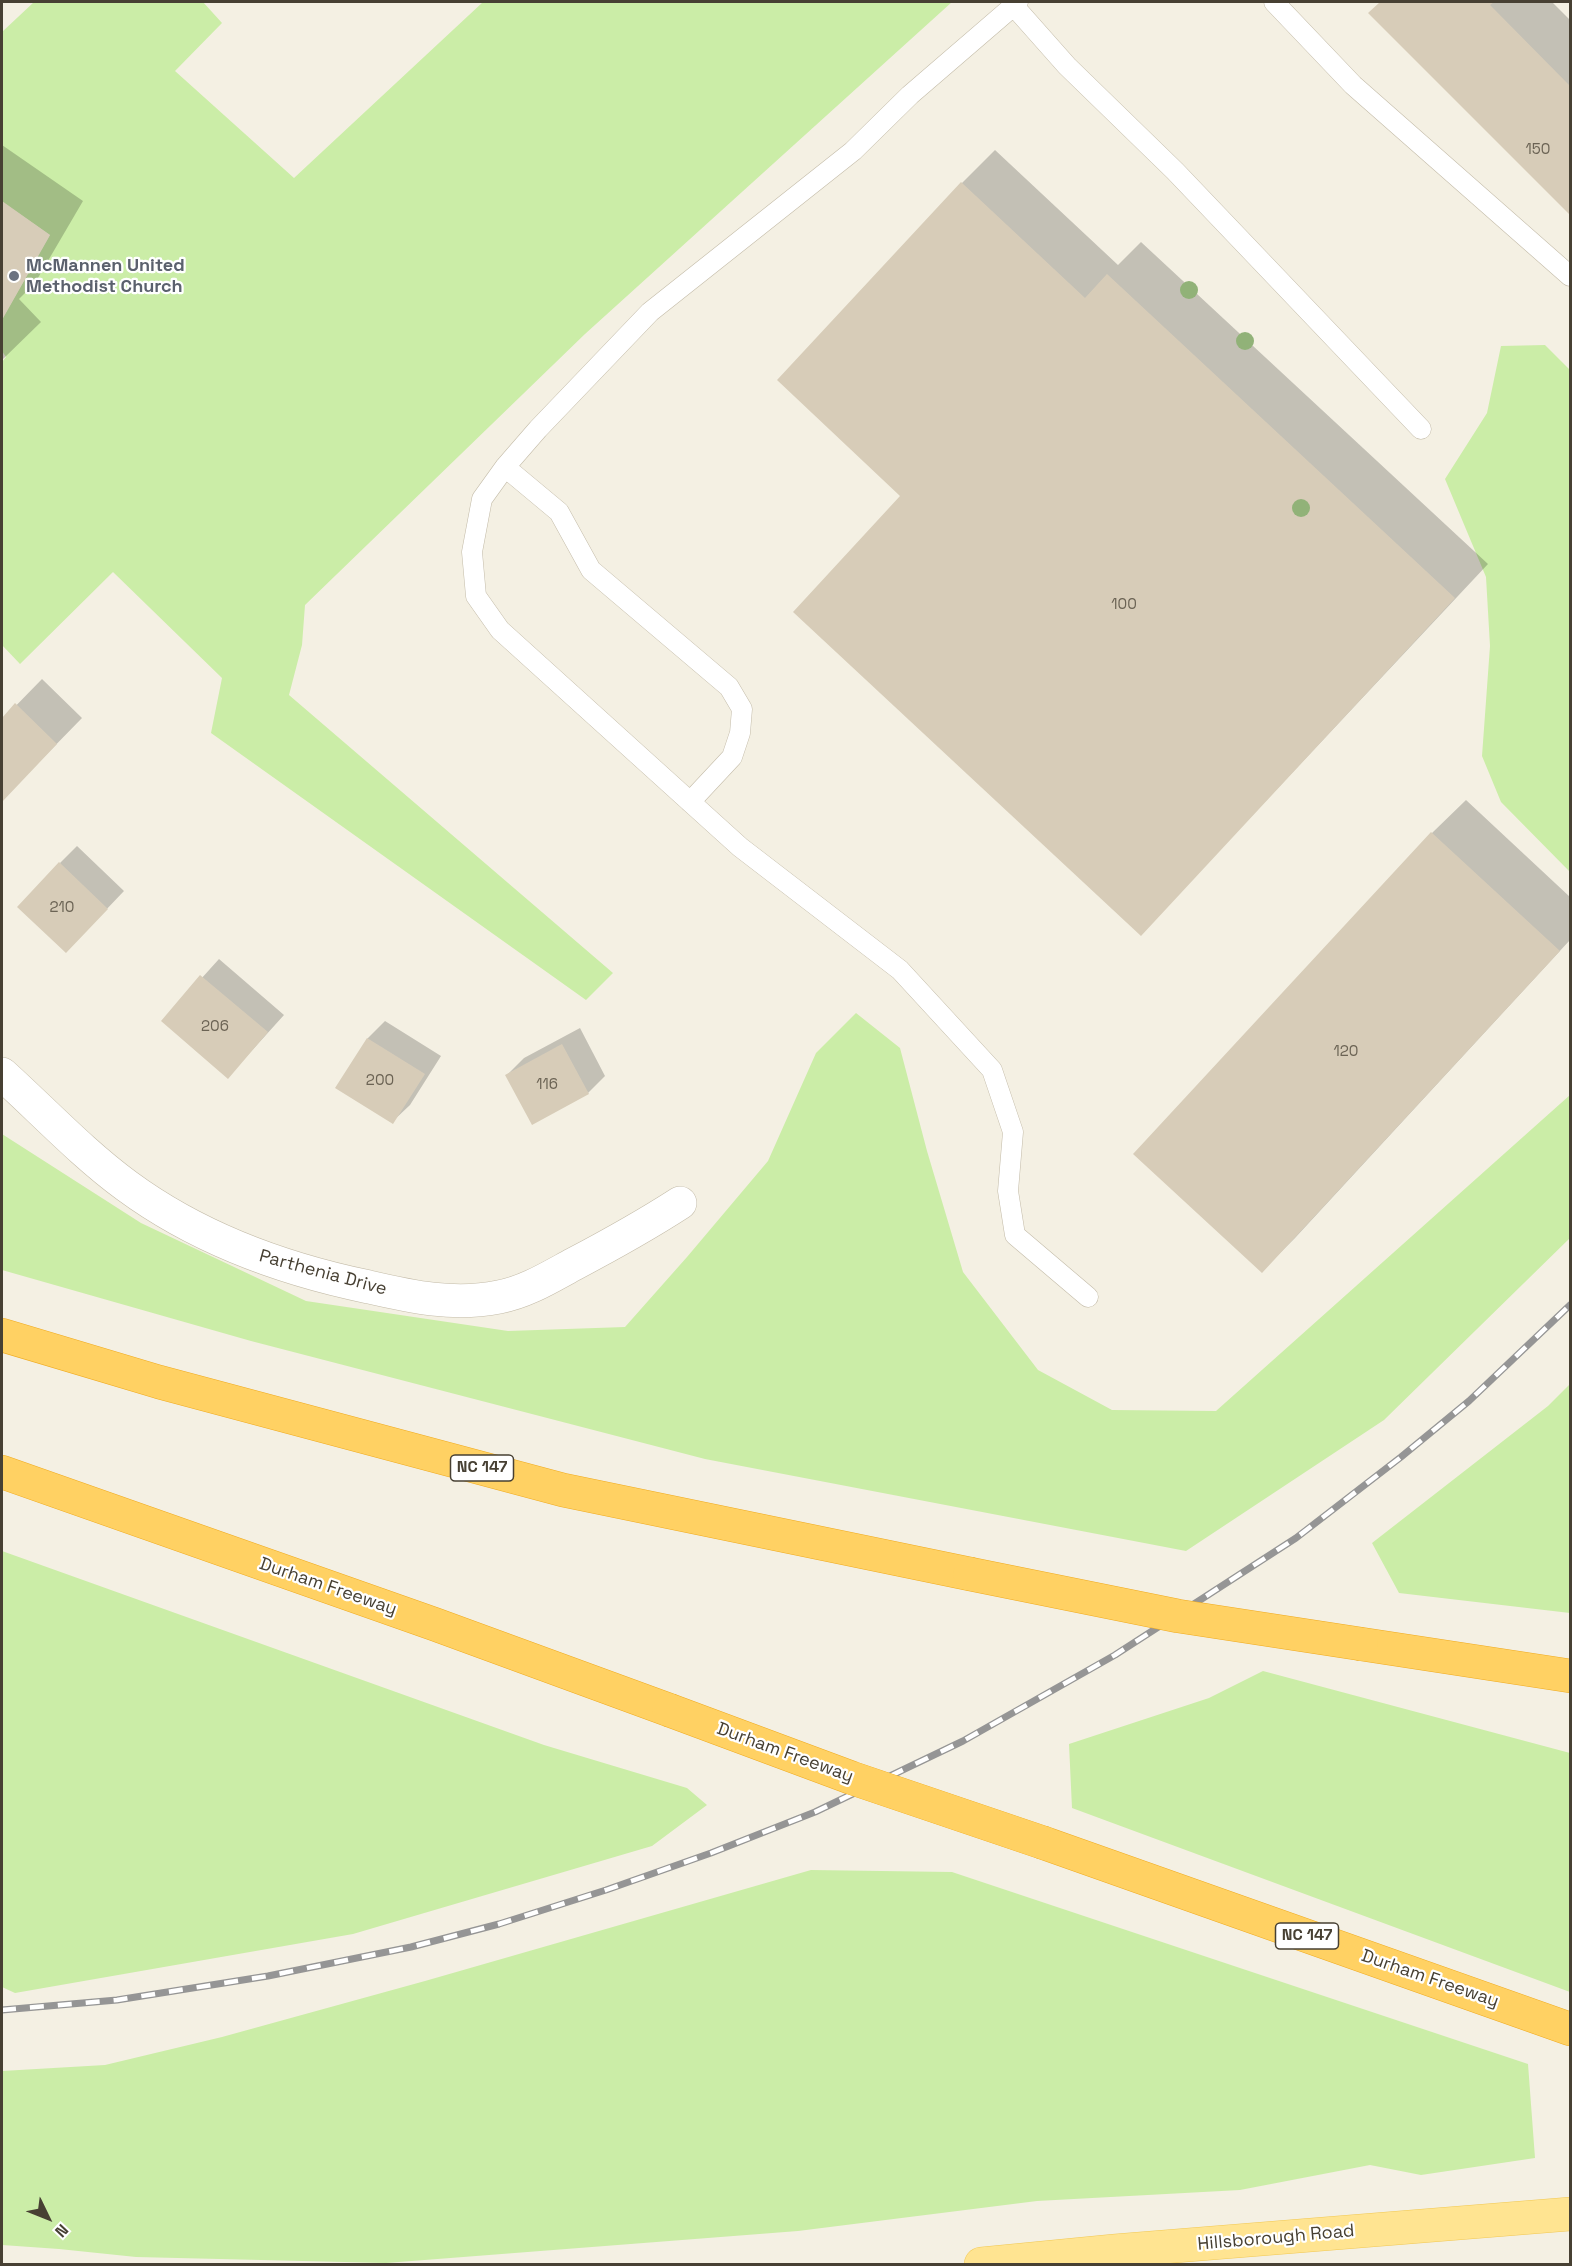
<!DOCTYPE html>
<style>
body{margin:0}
#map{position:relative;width:1572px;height:2266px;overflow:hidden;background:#f4f0e3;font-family:"Space Grotesk",sans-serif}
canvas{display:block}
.frame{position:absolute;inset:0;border:3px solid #474033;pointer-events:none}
.north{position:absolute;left:18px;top:2188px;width:60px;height:60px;-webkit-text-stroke:4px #fff;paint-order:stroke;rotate:133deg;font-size:16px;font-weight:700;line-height:24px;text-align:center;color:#474033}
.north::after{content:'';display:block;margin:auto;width:21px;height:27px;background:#474033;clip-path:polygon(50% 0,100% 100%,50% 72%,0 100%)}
</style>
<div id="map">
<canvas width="1572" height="2266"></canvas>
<div class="frame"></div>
<div class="north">N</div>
</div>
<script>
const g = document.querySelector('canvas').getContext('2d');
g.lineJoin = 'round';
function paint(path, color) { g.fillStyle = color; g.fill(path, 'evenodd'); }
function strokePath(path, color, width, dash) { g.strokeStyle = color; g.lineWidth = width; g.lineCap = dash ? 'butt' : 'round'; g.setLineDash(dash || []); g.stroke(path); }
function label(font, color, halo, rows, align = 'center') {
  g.font = font + ' "Space Grotesk",sans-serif'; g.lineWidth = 4.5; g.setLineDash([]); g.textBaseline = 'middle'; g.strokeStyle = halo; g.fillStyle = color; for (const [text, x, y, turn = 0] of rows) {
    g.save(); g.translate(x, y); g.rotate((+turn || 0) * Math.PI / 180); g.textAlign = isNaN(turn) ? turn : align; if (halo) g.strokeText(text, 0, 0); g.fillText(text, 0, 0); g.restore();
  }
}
paint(new Path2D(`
 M 34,2 L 203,2 L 222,23 L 175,71 L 294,178 L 483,2 L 952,2 L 585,334 L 305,605 L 302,645 L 289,695 L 613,973 L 586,1000 L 211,733 L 222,678 L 113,572 L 20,664 L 2,645 L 2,362 L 6,357 L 2,351 L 2,319 L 50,235 L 2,202 L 2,32 Z
 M 1545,345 L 1570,370 L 1570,872 L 1501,802 L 1482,756 L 1490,646 L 1486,577 L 1445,479 L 1487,413 L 1501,346 Z
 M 856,1013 L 900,1048 L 927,1151 L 963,1272 L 1038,1370 L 1112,1410 L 1216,1411 L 1570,1095 L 1570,1238 L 1384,1420 L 1186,1551 L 705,1459 L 251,1341 L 2,1270 L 2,1134 L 141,1223 L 306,1301 L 508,1331 L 625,1327 L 687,1257 L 768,1161 L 816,1053 Z
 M 1570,1384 L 1570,1613 L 1399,1593 L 1372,1543 L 1548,1406 Z
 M 2,1551 L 544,1745 L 687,1788 L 707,1805 L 652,1846 L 353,1934 L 15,1993 L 2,1987 Z
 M 1263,1671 L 1570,1753 L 1570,1992 L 1072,1808 L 1069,1744 L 1209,1698 Z
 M 811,1870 L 952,1872 L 1528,2064 L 1535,2158 L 1421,2175 L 1370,2165 L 1240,2190 L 1037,2201 L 798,2231 L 386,2263 L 136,2257 L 59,2249 L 2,2245 L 2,2071 L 105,2065 L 222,2037 L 425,1981 Z`), '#cbeda7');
paint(new Path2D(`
 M 1382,2 L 1552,2 L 1570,20 L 1570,213 L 1371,13 Z
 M 2,145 L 83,201 L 35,283 L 19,299 L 41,322 L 2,360 Z
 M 995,150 L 1118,265 L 1141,242 L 1488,564 L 1141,934 L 902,496 L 962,183 Z
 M 42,679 L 82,718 L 2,800 L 2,720 Z
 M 1466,800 L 1570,897 L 1570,940 L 1295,1238 L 1262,1271 L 1135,1154 L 1432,833 Z
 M 77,846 L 124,891 L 83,934 L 60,863 Z
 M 219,959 L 284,1015 L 228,1077 L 163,1021 Z
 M 385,1021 L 441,1056 L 410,1105 L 392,1122 L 337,1087 L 368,1038 Z
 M 580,1028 L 605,1076 L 588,1093 L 507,1075 L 524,1058 Z`), '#0003');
paint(new Path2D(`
 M 1380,2 L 1494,2 L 1490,5 L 1570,86 L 1570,215 L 1368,13 Z
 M 961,182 L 1085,298 L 1107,274 L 1455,598 L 1141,936 L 793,612 L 900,496 L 777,380 Z
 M 2,201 L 50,235 L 2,320 Z
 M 15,703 L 57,744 L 2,802 L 2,718 Z
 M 1431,832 L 1560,951 L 1262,1273 L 1133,1154 Z
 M 59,862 L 108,909 L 66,953 L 17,907 Z
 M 200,975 L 268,1032 L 228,1079 L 161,1021 Z
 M 367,1038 L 425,1074 L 393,1124 L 335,1088 Z
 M 562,1044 L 589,1094 L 532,1125 L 505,1075 Z`), '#d7ccb8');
const service = new Path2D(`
 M 1018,2 L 910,95 L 853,151 L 650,312 L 538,429 L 505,467 L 482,499 L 472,552 L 476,596 L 500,630 L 740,847 L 900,970 L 992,1070 L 1013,1132 L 1008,1191 L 1015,1235 L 1088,1297
 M 1274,2 L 1353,85 L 1570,276
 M 1013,5 L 1067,66 L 1175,171 L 1421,429
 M 505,467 L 559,512 L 591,570 L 729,687 L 742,709 L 740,733 L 732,757 L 690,802`);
const minor = new Path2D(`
 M 2,1074 C 43,1111 82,1153 127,1186 C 199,1239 282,1269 369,1287 C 412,1297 454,1306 499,1297 C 526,1292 550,1277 574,1264 C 610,1245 646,1225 680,1203`);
const primary = new Path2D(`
 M 981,2264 L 1114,2251 L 1570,2214`);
const motorway = new Path2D(`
 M 2,1335 L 159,1382 L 563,1490 L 970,1574
 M 2,1472 L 434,1624 L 669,1710
 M 1361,1644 L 1570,1676
 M 1044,1843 L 1570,2029`);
strokePath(service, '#c3bba8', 21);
strokePath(minor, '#c3bba8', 34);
strokePath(primary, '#f1c854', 34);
strokePath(motorway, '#efab22', 34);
strokePath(service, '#fff', 20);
strokePath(minor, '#fff', 33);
strokePath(primary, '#ffe491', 33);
strokePath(motorway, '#ffd163', 33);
const rail = new Path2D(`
 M 2,2010 L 117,2000 L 268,1976 L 411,1947 L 499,1924 L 606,1890 L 711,1853 L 815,1812 L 963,1741 L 1115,1655 L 1296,1538 L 1401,1457 L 1469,1401 L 1570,1305`);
strokePath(rail, '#959595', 7);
strokePath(rail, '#fff', 4.5, [14]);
const motorwayBridge = new Path2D(`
 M 970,1574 L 1178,1616 L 1361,1644
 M 669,1710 L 852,1778 L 1044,1843`);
strokePath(motorwayBridge, '#efab22', 34, []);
strokePath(motorwayBridge, '#ffd163', 33);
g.fillStyle = '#91b278';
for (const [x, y] of [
 [1189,290],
 [1245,341],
 [1301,508]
]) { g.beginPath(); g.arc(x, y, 9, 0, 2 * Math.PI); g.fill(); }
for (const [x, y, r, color] of [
 [14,276,6,"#6b7280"]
]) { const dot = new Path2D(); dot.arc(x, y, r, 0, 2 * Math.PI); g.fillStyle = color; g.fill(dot); strokePath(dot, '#fff', 2); }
label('15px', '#6b6354', null, [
 ["150",1538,150],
 ["100",1124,605],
 ["210",62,908],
 ["206",215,1027],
 ["120",1346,1052],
 ["200",380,1081],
 ["116",547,1085]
]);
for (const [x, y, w] of [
 [482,1468,63],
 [1307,1936,63]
]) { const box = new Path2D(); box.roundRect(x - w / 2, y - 13, w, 26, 4.5); g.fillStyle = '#fff'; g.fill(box); strokePath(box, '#474033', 1.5); }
label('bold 16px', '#474033', null, [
 ["NC 147",482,1468],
 ["NC 147",1307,1936]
]);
label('bold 18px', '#5b616d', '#fff', [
 ["McMannen United",26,266],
 ["Methodist Church",26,287]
], 'left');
label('18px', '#474033', '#fff', [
 ["Parthenia Drive",323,1273,15],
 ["Durham Freeway",328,1587,19],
 ["Durham Freeway",785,1753,20],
 ["Durham Freeway",1430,1979,19],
 ["Hillsborough Road",1276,2238,-5]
]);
</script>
